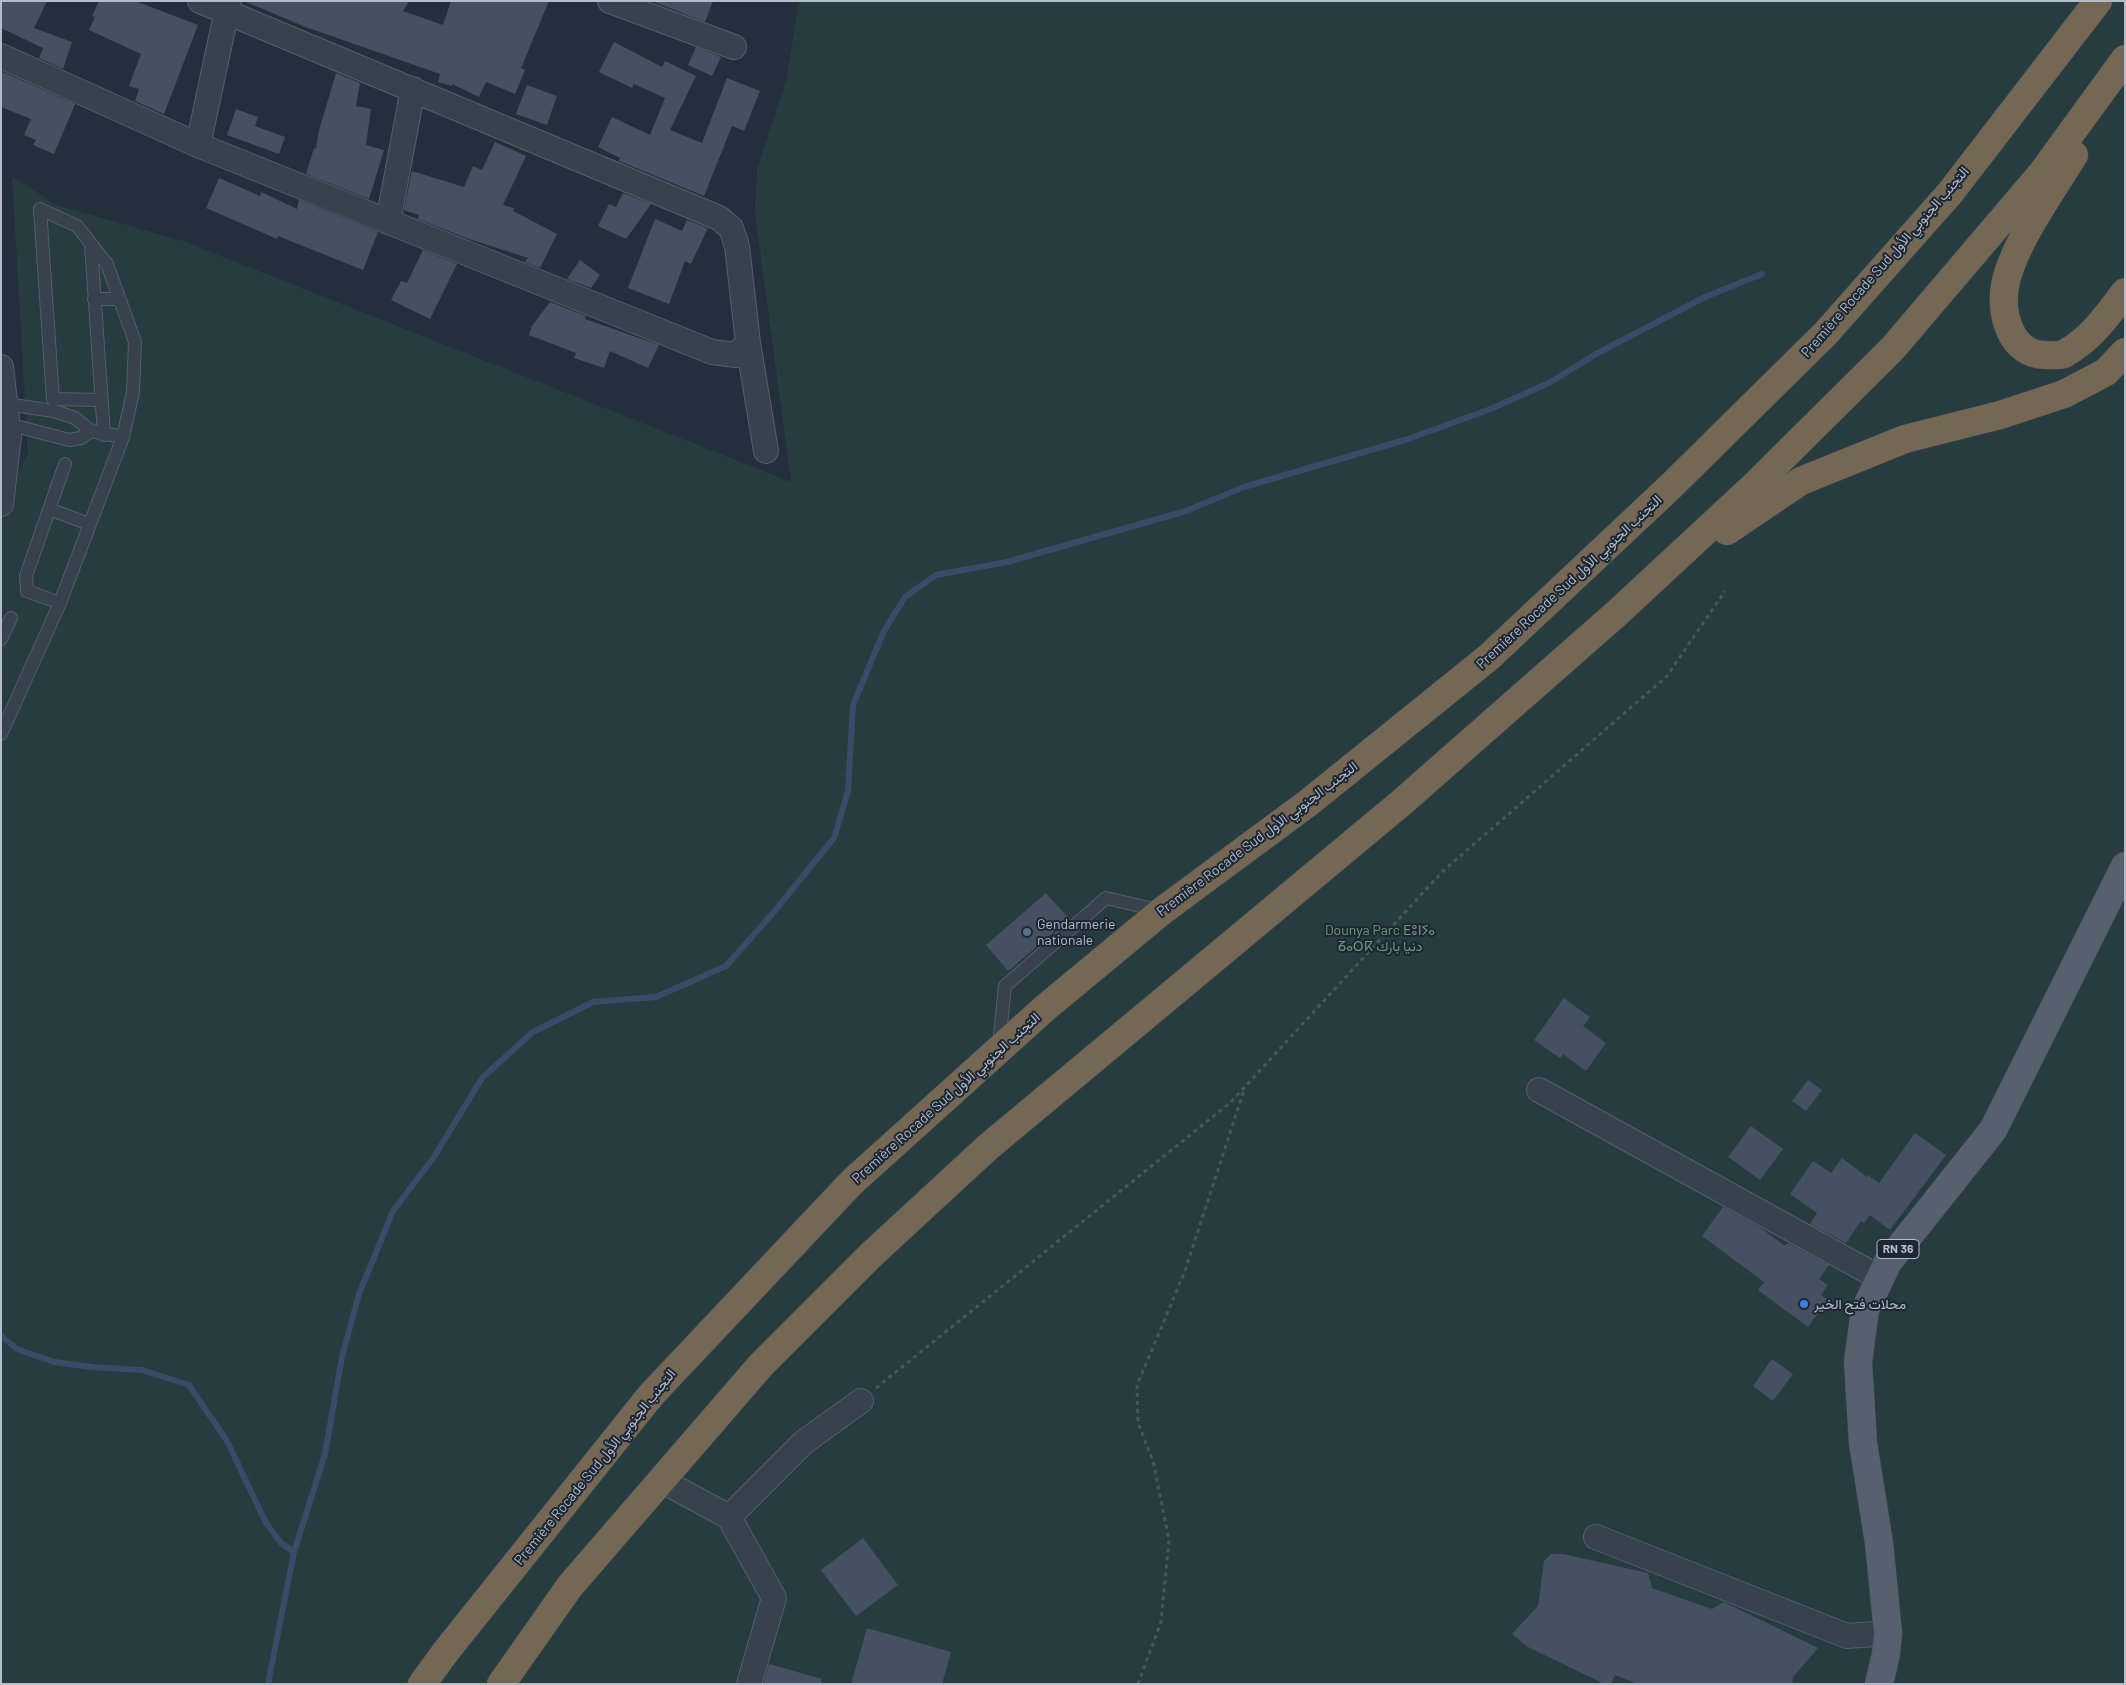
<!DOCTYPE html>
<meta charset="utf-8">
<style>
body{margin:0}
#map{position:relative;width:2126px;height:1685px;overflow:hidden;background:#242f3e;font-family:Barlow,sans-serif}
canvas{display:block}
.frame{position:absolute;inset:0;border:2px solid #b4bcc9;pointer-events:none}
</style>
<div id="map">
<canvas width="2126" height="1685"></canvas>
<div class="frame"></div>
</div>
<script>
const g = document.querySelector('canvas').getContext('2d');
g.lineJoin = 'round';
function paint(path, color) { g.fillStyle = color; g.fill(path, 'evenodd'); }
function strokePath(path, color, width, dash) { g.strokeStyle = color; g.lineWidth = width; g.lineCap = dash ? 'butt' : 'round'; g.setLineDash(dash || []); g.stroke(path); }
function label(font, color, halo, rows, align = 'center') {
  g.font = font + ' Barlow,Vazirmatn,"Noto Sans Tifinagh",sans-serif'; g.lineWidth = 4; g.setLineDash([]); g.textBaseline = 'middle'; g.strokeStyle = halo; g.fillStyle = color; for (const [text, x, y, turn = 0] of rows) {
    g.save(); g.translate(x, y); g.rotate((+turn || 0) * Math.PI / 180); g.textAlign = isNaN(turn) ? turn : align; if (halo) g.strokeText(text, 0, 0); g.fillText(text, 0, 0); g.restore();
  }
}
paint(new Path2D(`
 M 799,1 L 2125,1 L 2125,1684 L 1,1684 L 1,508 L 28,453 L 12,176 L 56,205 L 183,241 L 791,482 L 755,214 L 757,170 L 786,81 Z`), '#263c3f');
strokePath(new Path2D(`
 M 1,1336 L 17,1349 L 54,1362 L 92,1367 L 142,1370 L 189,1385 L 227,1441 L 266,1523 L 281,1543 L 294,1552
 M 268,1684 L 294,1552 L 325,1454 L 342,1357 L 359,1294 L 393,1211 L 434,1157 L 482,1078 L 533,1032 L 593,1002 L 656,997 L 726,966 L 773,913 L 834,838 L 848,791 L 853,705 L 884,631 L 905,597 L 936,575 L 1007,562 L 1186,511 L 1244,487 L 1408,439 L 1488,410 L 1549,383 L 1596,354 L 1705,297 L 1762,274`), '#394c67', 6);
paint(new Path2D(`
 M 1,1 L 47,1 L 34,28 L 72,42 L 63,69 L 39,58 L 43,48 L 1,28 Z
 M 99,1 L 135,1 L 198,25 L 164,114 L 135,101 L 139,89 L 129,86 L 141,54 L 89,30 L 95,17 L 92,16 Z
 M 244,1 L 409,1 L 403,11 L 443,25 L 451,1 L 549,1 L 521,68 L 525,70 L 515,94 L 486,82 L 479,97 L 452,84 L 452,86 L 438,82 L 440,74 L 303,26 Z
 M 652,1 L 713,1 L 705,22 Z
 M 614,42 L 662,67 L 665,61 L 696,76 L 670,130 L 702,143 L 727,78 L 760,91 L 744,131 L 732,126 L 704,196 L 619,161 L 620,158 L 598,147 L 612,117 L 650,135 L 665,98 L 634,84 L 632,88 L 599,72 Z
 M 696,47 L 721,57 L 712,76 L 688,65 Z
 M 3,72 L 75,104 L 54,154 L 33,145 L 36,140 L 24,135 L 31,119 L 1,107 L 1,77 Z
 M 336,73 L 360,83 L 356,106 L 371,109 L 366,145 L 384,150 L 369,199 L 306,174 L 314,148 L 316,149 L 318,134 Z
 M 527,85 L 557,96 L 547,125 L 516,114 Z
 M 236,109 L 258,117 L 255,126 L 285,137 L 279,154 L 227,135 Z
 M 495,142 L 526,156 L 503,205 L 514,208 L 513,211 L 557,234 L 540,268 L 525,262 L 528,258 L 469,239 L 418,219 L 419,215 L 404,210 L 412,171 L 464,187 L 473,166 L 482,170 Z
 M 219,178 L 260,196 L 261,192 L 297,209 L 299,200 L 378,232 L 363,270 L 278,236 L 277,239 L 206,208 Z
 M 623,193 L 651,204 L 626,239 L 598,226 L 609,204 L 616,207 Z
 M 655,219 L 682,231 L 687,220 L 708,228 L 691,264 L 685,261 L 669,304 L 628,288 Z
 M 423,250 L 457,264 L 430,319 L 391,300 L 401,281 L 407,283 Z
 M 580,260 L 600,275 L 591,288 L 567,279 Z
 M 550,302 L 586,316 L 585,319 L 659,345 L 648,368 L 610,351 L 604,368 L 574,358 L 576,353 L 529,335 L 532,326 Z
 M 1046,893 L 1069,919 L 1008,971 L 986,945 Z
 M 1564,998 L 1590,1017 L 1583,1026 L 1606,1043 L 1586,1071 L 1563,1054 L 1560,1058 L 1534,1040 Z
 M 1808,1080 L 1822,1090 L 1806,1111 L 1792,1101 Z
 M 1751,1126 L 1783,1149 L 1760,1180 L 1728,1157 Z
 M 1915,1133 L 1946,1155 L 1890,1230 L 1870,1215 L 1864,1223 L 1861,1221 L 1846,1243 L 1810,1224 L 1817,1213 L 1790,1194 L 1813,1161 L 1831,1173 L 1842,1158 L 1867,1177 L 1868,1175 L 1879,1183 Z
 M 1723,1207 L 1758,1226 L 1785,1246 L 1788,1243 L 1829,1265 L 1819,1279 L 1828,1285 L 1821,1295 L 1828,1300 L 1808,1327 L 1758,1290 L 1764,1282 L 1702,1236 Z
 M 1772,1359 L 1793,1374 L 1773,1401 L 1753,1386 Z
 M 863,1538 L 898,1585 L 856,1616 L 821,1570 Z
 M 1551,1554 L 1563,1554 L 1648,1573 L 1652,1588 L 1712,1609 L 1724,1602 L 1818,1648 L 1793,1677 L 1792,1684 L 1638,1684 L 1615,1675 L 1611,1684 L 1604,1684 L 1528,1647 L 1512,1634 L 1538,1606 L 1544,1561 Z
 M 867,1628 L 951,1652 L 942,1684 L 851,1684 Z
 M 769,1664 L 822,1679 L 821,1684 L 763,1684 Z`), '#455162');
const lane = new Path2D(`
 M 91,244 L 104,435
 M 94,299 L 119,299
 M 6,404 L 54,411 L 75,418 L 91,431
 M 8,424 L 69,440 L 81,438 L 91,431 L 123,437
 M 49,509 L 89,524
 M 60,603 L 27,591 L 26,576 L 65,464
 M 1,639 L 11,618
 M 1,734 L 60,603 L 123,437 L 133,392 L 135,342 L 107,264 L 77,226 L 40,209 L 53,399 L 101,400
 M 999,1044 L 1005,986 L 1106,898 L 1162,911`);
const street = new Path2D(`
 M 200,1 L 719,218 L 731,228 L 737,246 L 748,343 L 766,451
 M 610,1 L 734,47
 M 1,56 L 198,145 L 712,352 L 736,355 L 748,343
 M 198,145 L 229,1
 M 388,222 L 413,89
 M 1,367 L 9,437 L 1,504
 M 1539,1090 L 1880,1278
 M 661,1480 L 729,1517 L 774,1598 L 749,1684
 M 729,1517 L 804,1442 L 861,1401
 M 1596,1537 L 1847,1636 L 1888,1633`);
const primary = new Path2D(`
 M 1879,1684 L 1886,1654 L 1888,1633 L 1879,1543 L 1863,1443 L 1858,1362 L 1865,1310 L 1888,1262 L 1993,1130 L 2125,866`);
const highway = new Path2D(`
 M 2074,155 C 2052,191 2012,246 2005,286 C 2000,314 2011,355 2045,355 C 2051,355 2059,356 2064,354 C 2091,339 2107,316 2125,292
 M 1727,531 L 1801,481 L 1905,439 L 2000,415 L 2064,394 L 2106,372 L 2125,352
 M 422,1684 L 447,1650 L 651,1395 L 852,1182 L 1045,1008 L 1162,911 L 1308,803 L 1489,657 L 1670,487 L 1826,333 L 1950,193 L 2098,1
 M 501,1684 L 570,1586 L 761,1365 L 871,1255 L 988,1147 L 1401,803 L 1616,614 L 1754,486 L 1893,348 L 2042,173 L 2125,59`);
strokePath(lane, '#565f6c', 14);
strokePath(street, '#565f6c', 26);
strokePath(primary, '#414a57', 29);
strokePath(highway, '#434c59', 29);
strokePath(new Path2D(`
 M 876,1388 L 1231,1102 L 1442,872 L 1667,676 L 1725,591
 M 1138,1684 L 1161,1622 L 1169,1540 L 1153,1461 L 1138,1423 L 1137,1385 L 1185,1271 L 1244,1090`), '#44595c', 3, [4, 4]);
strokePath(lane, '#38414e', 12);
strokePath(street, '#38414e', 24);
strokePath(primary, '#56606e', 28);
strokePath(highway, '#746855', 28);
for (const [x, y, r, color] of [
 [1027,932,5,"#5c6f8a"],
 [1804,1304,5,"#3f7fe0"]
]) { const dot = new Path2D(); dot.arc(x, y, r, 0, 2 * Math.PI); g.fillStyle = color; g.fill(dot); strokePath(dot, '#1d2633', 2); }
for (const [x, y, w] of [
 [1898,1249,42]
]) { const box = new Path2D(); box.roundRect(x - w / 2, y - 9.5, w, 19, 4); g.fillStyle = '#1d2633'; g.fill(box); strokePath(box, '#b4bcc9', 1); }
label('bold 12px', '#b4bcc9', null, [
 ["RN 36",1898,1249]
]);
label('14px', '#b4bcc9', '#1d2633', [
 ["Première Rocade Sud التجنب الجنوبي الأول",1885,262,-49],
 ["Première Rocade Sud التجنب الجنوبي الأول",1569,582,-43],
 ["Première Rocade Sud التجنب الجنوبي الأول",1257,839,-37],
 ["Première Rocade Sud التجنب الجنوبي الأول",946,1098,-42],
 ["Première Rocade Sud التجنب الجنوبي الأول",595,1467,-51]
]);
label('14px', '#b4bcc9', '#1d2633', [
 ["Gendarmerie",1037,924],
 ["nationale",1037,940],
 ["محلات فتح الخير",1814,1304]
], 'left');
label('14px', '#6b9a76', '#1d2633', [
 ["Dounya Parc ⴹⵓⵏⵢⴰ",1380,930],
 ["ⵒⴰⵔⴽ دنيا بارك",1380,946]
]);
</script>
